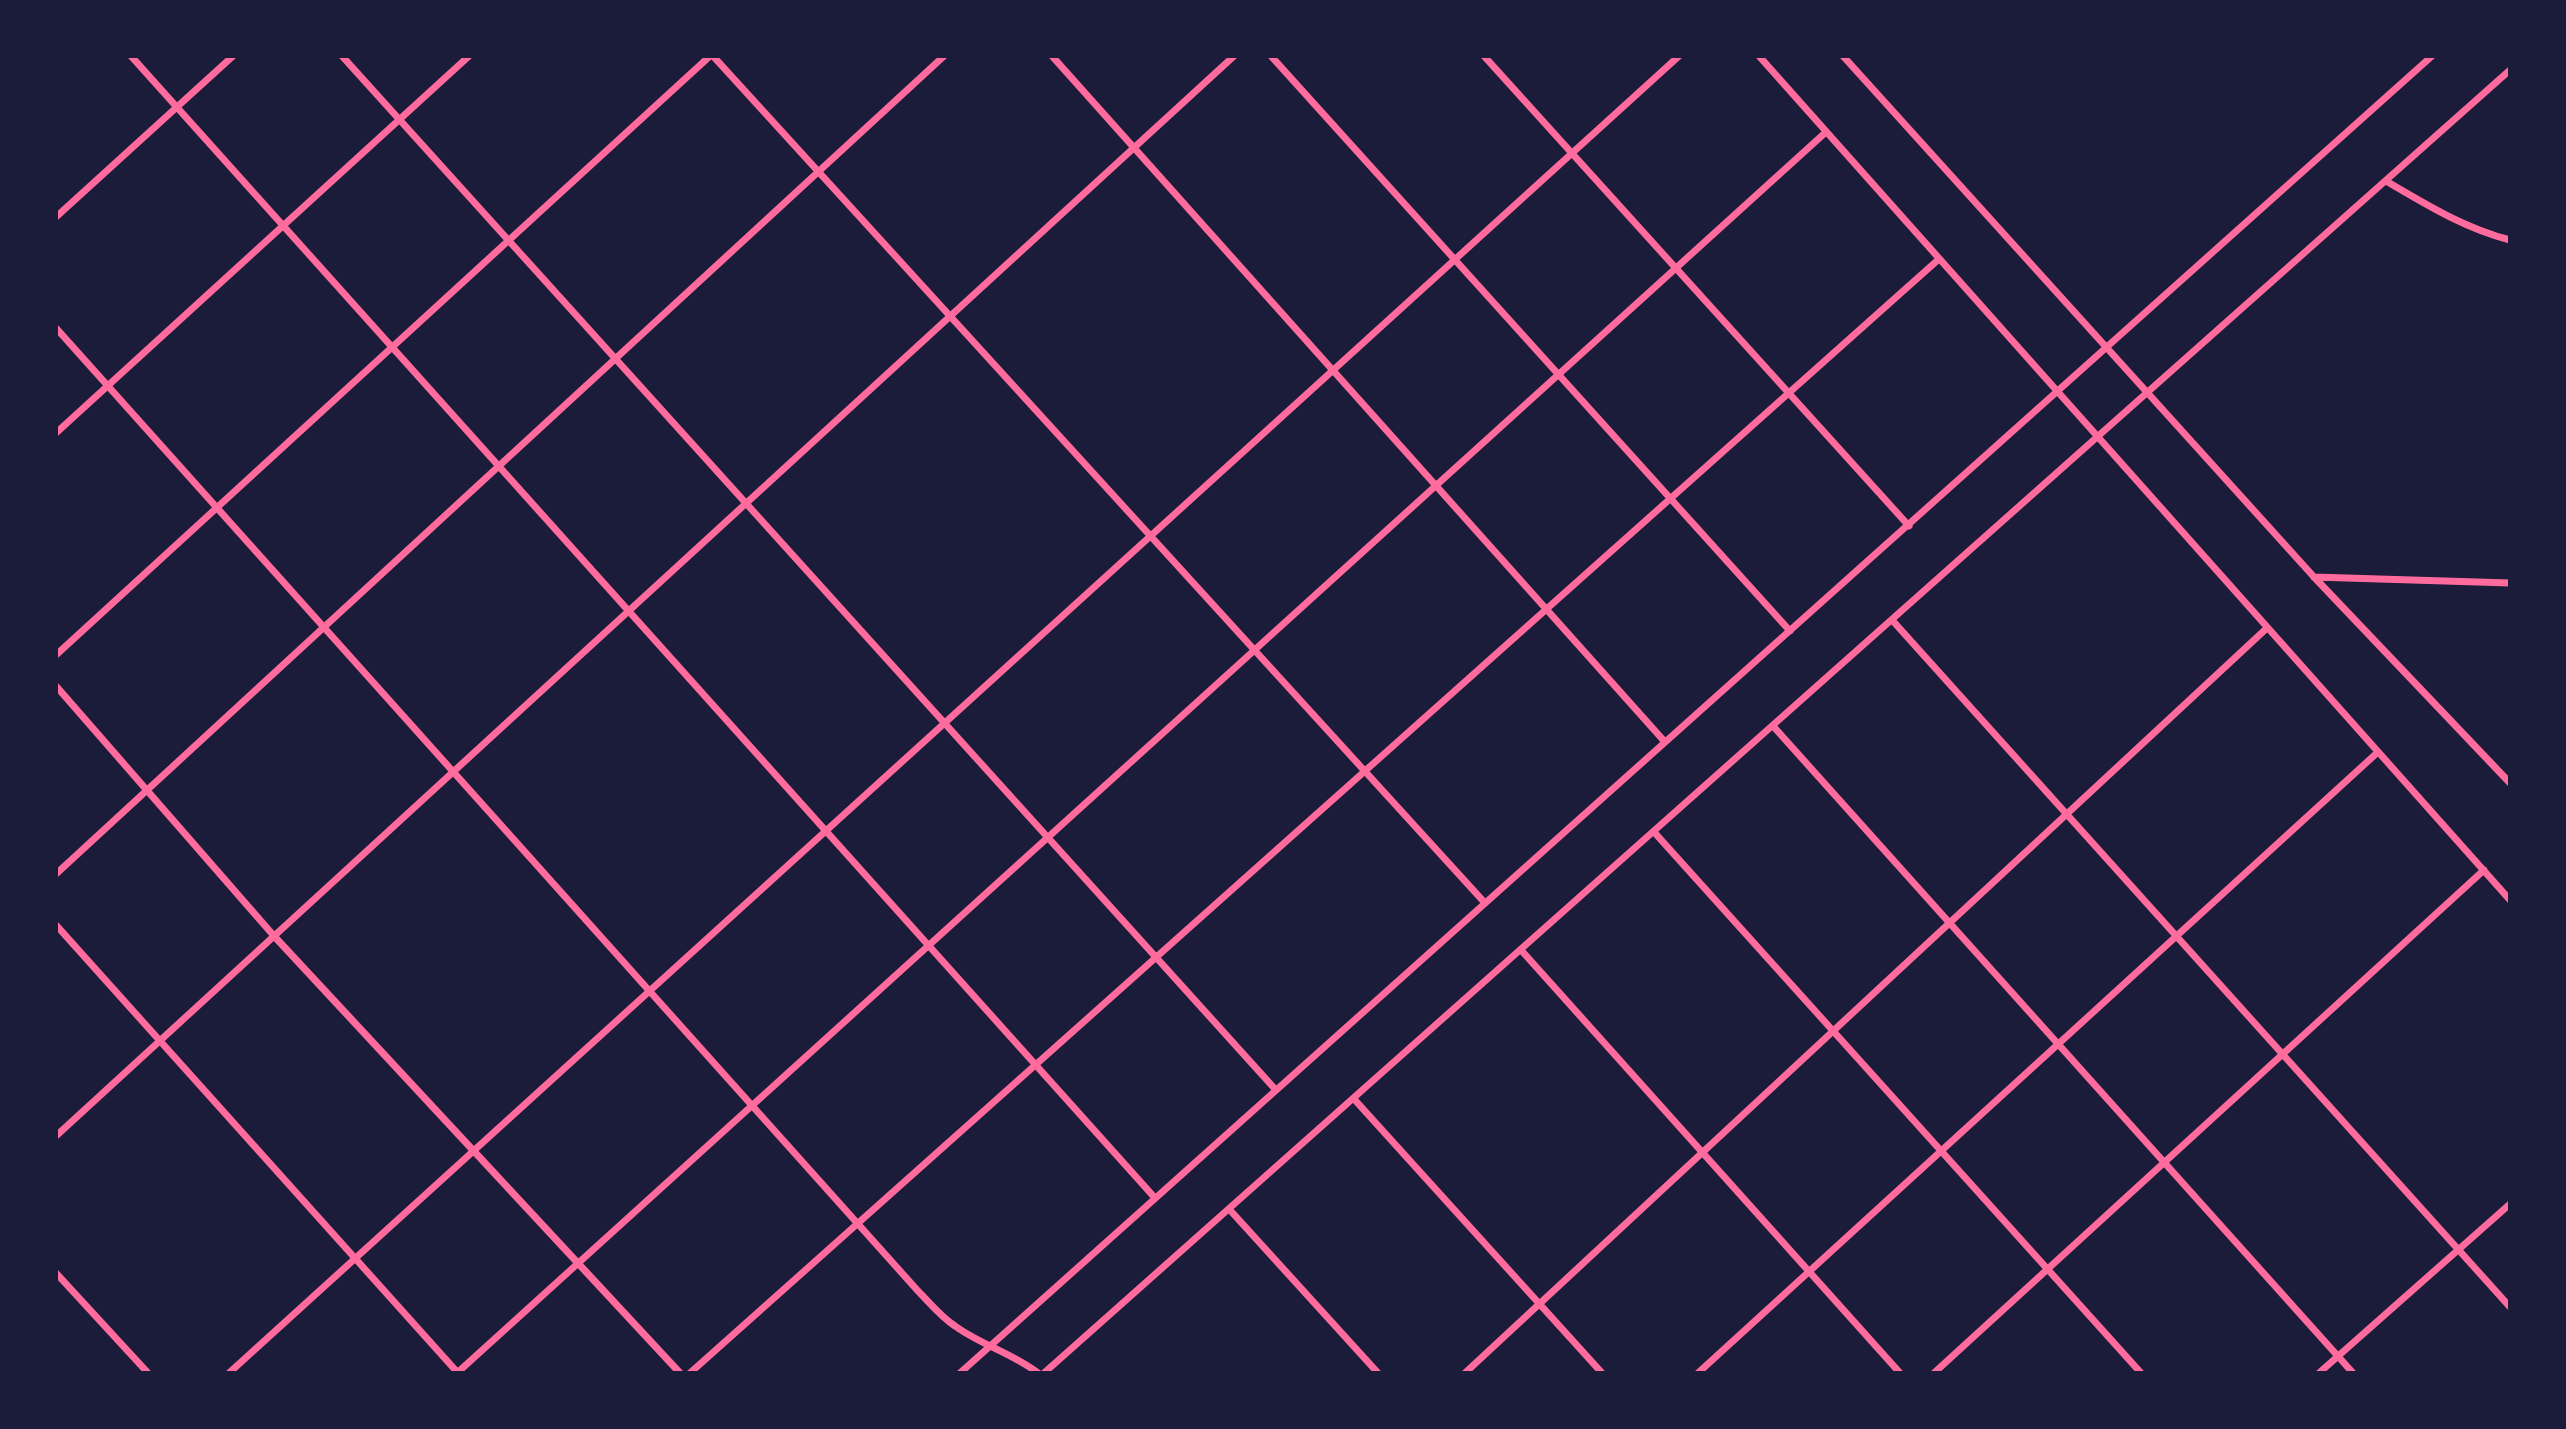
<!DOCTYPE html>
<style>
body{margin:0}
#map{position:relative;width:2566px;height:1429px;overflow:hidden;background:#1b1b3a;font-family:Figtree,sans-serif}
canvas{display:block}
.frame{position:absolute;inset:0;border:58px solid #1b1b3a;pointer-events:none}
</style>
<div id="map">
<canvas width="2566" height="1429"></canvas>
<div class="frame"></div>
</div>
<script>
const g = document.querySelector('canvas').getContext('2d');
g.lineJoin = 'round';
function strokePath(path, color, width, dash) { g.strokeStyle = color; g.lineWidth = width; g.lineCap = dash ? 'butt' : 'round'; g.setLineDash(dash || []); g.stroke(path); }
strokePath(new Path2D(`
 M 131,56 L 1155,1198
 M 342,56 L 1275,1089
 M 713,56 L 1485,903
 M 1052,56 L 1665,742
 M 1271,56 L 1790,631
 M 1484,56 L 1909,526
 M 1759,56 L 2510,900
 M 1843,56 L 2314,577 L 2510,783
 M 2386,181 C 2427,205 2464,228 2510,240
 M 56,217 L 233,56
 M 56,328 L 918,1291 C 930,1303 941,1317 955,1326 C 981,1345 1012,1353 1038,1373
 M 56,433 L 469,56
 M 2314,577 L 2510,583
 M 1892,620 L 2510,1307
 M 56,655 L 710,56
 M 56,686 L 274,936 L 680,1373
 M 1773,726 L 2353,1373
 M 1654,832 L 2141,1373
 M 56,874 L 944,56
 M 56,925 L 458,1373
 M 1521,950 L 1900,1373
 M 1354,1099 L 1602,1373
 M 56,1136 L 1234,56
 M 1229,1209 L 1378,1373
 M 56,1273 L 148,1373
 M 229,1373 L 1679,56
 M 457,1373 L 1826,132
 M 690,1373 L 1939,259
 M 960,1373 L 2432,56
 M 1044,1373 L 2510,70
 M 1465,1373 L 2267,628
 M 1698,1373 L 2378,752
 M 1934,1373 L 2484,870
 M 2319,1373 L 2510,1204`), '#ff6b9d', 7);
</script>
